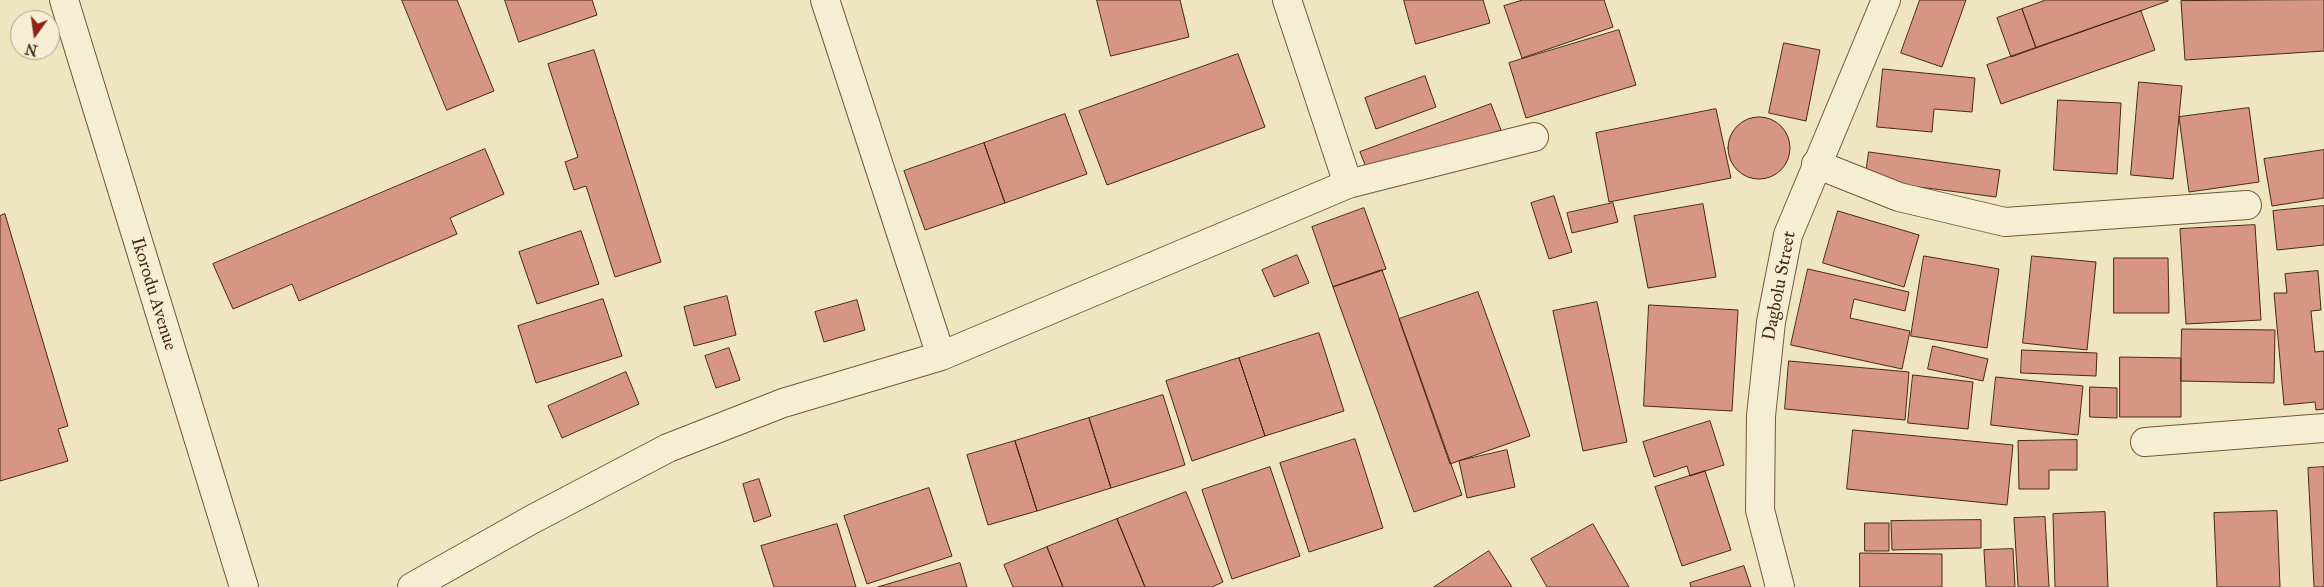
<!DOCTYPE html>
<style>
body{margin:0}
#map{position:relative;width:2324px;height:587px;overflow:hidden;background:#efe5be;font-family:"IM FELL Great Primer",serif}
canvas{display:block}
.north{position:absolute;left:10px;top:10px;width:50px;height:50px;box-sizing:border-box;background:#f5eed5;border:1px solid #b09f88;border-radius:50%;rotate:194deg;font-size:14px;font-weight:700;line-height:20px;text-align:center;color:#482915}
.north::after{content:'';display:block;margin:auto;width:18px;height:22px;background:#8f2418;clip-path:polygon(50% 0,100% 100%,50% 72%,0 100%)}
</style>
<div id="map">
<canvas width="2324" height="587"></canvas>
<div class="north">N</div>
</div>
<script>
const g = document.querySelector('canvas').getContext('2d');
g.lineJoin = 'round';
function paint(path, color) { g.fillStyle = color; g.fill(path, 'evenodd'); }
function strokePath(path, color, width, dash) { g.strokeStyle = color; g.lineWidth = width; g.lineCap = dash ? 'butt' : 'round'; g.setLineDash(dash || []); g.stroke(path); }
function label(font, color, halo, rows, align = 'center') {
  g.font = font + ' "IM FELL Great Primer",serif'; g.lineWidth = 4; g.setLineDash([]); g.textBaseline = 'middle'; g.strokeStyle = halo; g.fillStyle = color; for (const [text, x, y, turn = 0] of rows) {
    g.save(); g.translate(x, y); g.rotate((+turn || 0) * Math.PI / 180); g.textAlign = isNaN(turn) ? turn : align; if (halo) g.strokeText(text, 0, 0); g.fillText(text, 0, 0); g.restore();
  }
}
const building = new Path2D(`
 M 402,0 L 457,0 L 494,91 L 447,110 Z
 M 505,0 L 592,0 L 597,15 L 519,42 Z
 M 1097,0 L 1180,0 L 1189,37 L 1111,56 Z
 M 1404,0 L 1483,0 L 1490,23 L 1416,44 Z
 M 1523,0 L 1604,0 L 1613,27 L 1522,58 L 1504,6 Z
 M 1920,0 L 1966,0 L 1942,67 L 1901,53 Z
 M 2046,0 L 2168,0 L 2168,1 L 2036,48 L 2022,9 Z
 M 2324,0 L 2324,51 L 2185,60 L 2181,1 Z
 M 2022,9 L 2036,48 L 2011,57 L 1997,18 Z
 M 2141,11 L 2155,50 L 2001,104 L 1987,65 Z
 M 1619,30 L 1636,85 L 1526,118 L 1509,63 Z
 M 1784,43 L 1820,50 L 1806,121 L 1769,113 Z
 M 594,50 L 661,262 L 615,277 L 586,186 L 574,190 L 565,162 L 578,157 L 548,64 Z
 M 1238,54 L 1265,127 L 1107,185 L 1079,111 Z
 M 1883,69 L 1975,78 L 1972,112 L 1934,109 L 1932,132 L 1877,127 Z
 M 1425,76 L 1436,107 L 1376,129 L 1365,98 Z
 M 2139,82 L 2182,86 L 2173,179 L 2131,175 Z
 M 2058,100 L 2121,103 L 2117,174 L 2054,170 Z
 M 1491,104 L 1501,130 L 1370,177 L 1360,152 Z
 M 2249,108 L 2259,182 L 2189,192 L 2179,117 Z
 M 1716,109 L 1731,178 L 1609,202 L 1596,133 Z
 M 1065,114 L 1087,174 L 1005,203 L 984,143 Z
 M1728 148a31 31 0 1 1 62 0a31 31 0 1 1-62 0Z
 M 984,143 L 1005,203 L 925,230 L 904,171 Z
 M 485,149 L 504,194 L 450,218 L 457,234 L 299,301 L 292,284 L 233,309 L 213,264 Z
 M 2324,150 L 2324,198 L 2272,206 L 2264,159 Z
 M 1869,152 L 2000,170 L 1996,197 L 1865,180 Z
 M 1554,196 L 1572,252 L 1549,259 L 1531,203 Z
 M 1613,203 L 1618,222 L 1572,233 L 1567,213 Z
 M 1703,204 L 1716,277 L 1648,288 L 1634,216 Z
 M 2324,206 L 2324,245 L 2277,250 L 2273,211 Z
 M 1364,208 L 1386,269 L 1333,287 L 1312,227 Z
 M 1838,211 L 1919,235 L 1904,287 L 1823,263 Z
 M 5,214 L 68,426 L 58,429 L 68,461 L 0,481 L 0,216 Z
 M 2255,225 L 2261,320 L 2186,324 L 2180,229 Z
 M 581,231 L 599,284 L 537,304 L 519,252 Z
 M 1297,255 L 1309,283 L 1274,297 L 1262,270 Z
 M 1924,256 L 1999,269 L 1987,348 L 1911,336 Z
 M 2032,256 L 2096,262 L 2087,350 L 2023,343 Z
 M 2114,258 L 2168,258 L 2169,313 L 2114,313 Z
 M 1808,269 L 1909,292 L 1905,311 L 1854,299 L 1850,318 L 1910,331 L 1902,369 L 1791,345 Z
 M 1382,270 L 1462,495 L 1414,512 L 1333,287 Z
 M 2318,271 L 2321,310 L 2311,311 L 2315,352 L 2324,351 L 2324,409 L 2316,410 L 2315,402 L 2284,405 L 2274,293 L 2287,293 L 2285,274 Z
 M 1478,292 L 1530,436 L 1450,464 L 1399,319 Z
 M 727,296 L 736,335 L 694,346 L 684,307 Z
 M 603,299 L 622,356 L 536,383 L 518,326 Z
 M 857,300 L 865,330 L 824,342 L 815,312 Z
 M 1597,302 L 1627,442 L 1583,451 L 1553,311 Z
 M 1649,305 L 1738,310 L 1732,411 L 1644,406 Z
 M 2182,329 L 2275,330 L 2274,383 L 2181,381 Z
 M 1319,333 L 1344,411 L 1265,436 L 1239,358 Z
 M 1933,346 L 1988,359 L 1983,381 L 1928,369 Z
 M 729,348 L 740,380 L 716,388 L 705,356 Z
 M 2022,350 L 2097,353 L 2096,376 L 2021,373 Z
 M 2120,357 L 2181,358 L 2181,417 L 2120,417 Z
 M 1239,358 L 1265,436 L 1192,461 L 1166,381 Z
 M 1789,361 L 1909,372 L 1905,420 L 1785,409 Z
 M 626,372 L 639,404 L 562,438 L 548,406 Z
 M 1913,375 L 1973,382 L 1968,429 L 1908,423 Z
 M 1996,377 L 2083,386 L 2078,435 L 1991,425 Z
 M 2090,387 L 2117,388 L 2117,418 L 2090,417 Z
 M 1163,395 L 1185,465 L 1111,488 L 1089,418 Z
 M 1089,418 L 1111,488 L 1037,511 L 1015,441 Z
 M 1710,421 L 1724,465 L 1690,476 L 1687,466 L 1654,477 L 1643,442 Z
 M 1853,430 L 2013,445 L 2007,505 L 1847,489 Z
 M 1355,439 L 1383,528 L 1309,552 L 1280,463 Z
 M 2077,440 L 2077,470 L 2049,470 L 2049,489 L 2019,489 L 2018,441 Z
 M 1015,441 L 1037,511 L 988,525 L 967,455 Z
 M 1507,450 L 1515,487 L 1467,498 L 1459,461 Z
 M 1270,467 L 1300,556 L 1232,579 L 1202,490 Z
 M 2324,467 L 2324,587 L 2314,587 L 2308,468 Z
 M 1705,471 L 1731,550 L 1682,566 L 1655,487 Z
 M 759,479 L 771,516 L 754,522 L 743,484 Z
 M 929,488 L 952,556 L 867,584 L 844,516 Z
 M 1186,492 L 1223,582 L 1212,587 L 1145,587 L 1117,519 Z
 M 2277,511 L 2280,587 L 2217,587 L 2214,513 Z
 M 2105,512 L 2108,587 L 2055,587 L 2053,514 Z
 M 2045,517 L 2049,587 L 2018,587 L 2014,518 Z
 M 1117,519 L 1145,587 L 1063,587 L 1047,547 Z
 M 1981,520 L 1981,548 L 1892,550 L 1891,521 Z
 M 1865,523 L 1889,523 L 1889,551 L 1865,551 Z
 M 837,524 L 856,587 L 774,587 L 761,546 Z
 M 1593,524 L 1629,587 L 1547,587 L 1531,559 Z
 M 1047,547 L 1063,587 L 1013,587 L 1004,565 Z
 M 2013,549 L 2015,587 L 1986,587 L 1984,550 Z
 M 1489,551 L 1512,587 L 1434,587 Z
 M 1860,553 L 1942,554 L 1942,587 L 1860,587 Z
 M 960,563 L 967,587 L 878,587 Z
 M 1744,566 L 1751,587 L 1691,587 L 1690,583 Z`);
paint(building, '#d79681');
strokePath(building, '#482915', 1);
const minor = new Path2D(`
 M 64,0 L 244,587
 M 825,0 L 941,356
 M 1287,0 L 1348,184
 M 1816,164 L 1899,197 L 2005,222 L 2247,205
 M 2145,442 L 2324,428
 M 412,587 L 531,520 L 668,448 L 783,403 L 941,356 L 1348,184 L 1534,137
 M 1780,587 L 1760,510 L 1761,416 L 1771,322 L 1788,235 L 1886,0`);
strokePath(minor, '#72583f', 30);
strokePath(minor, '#f5eed5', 28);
label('18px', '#482915', '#f5eed5', [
 ["Dagbolu Street",1780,286,-79],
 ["Ikorodu Avenue",153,294,73]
]);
</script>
